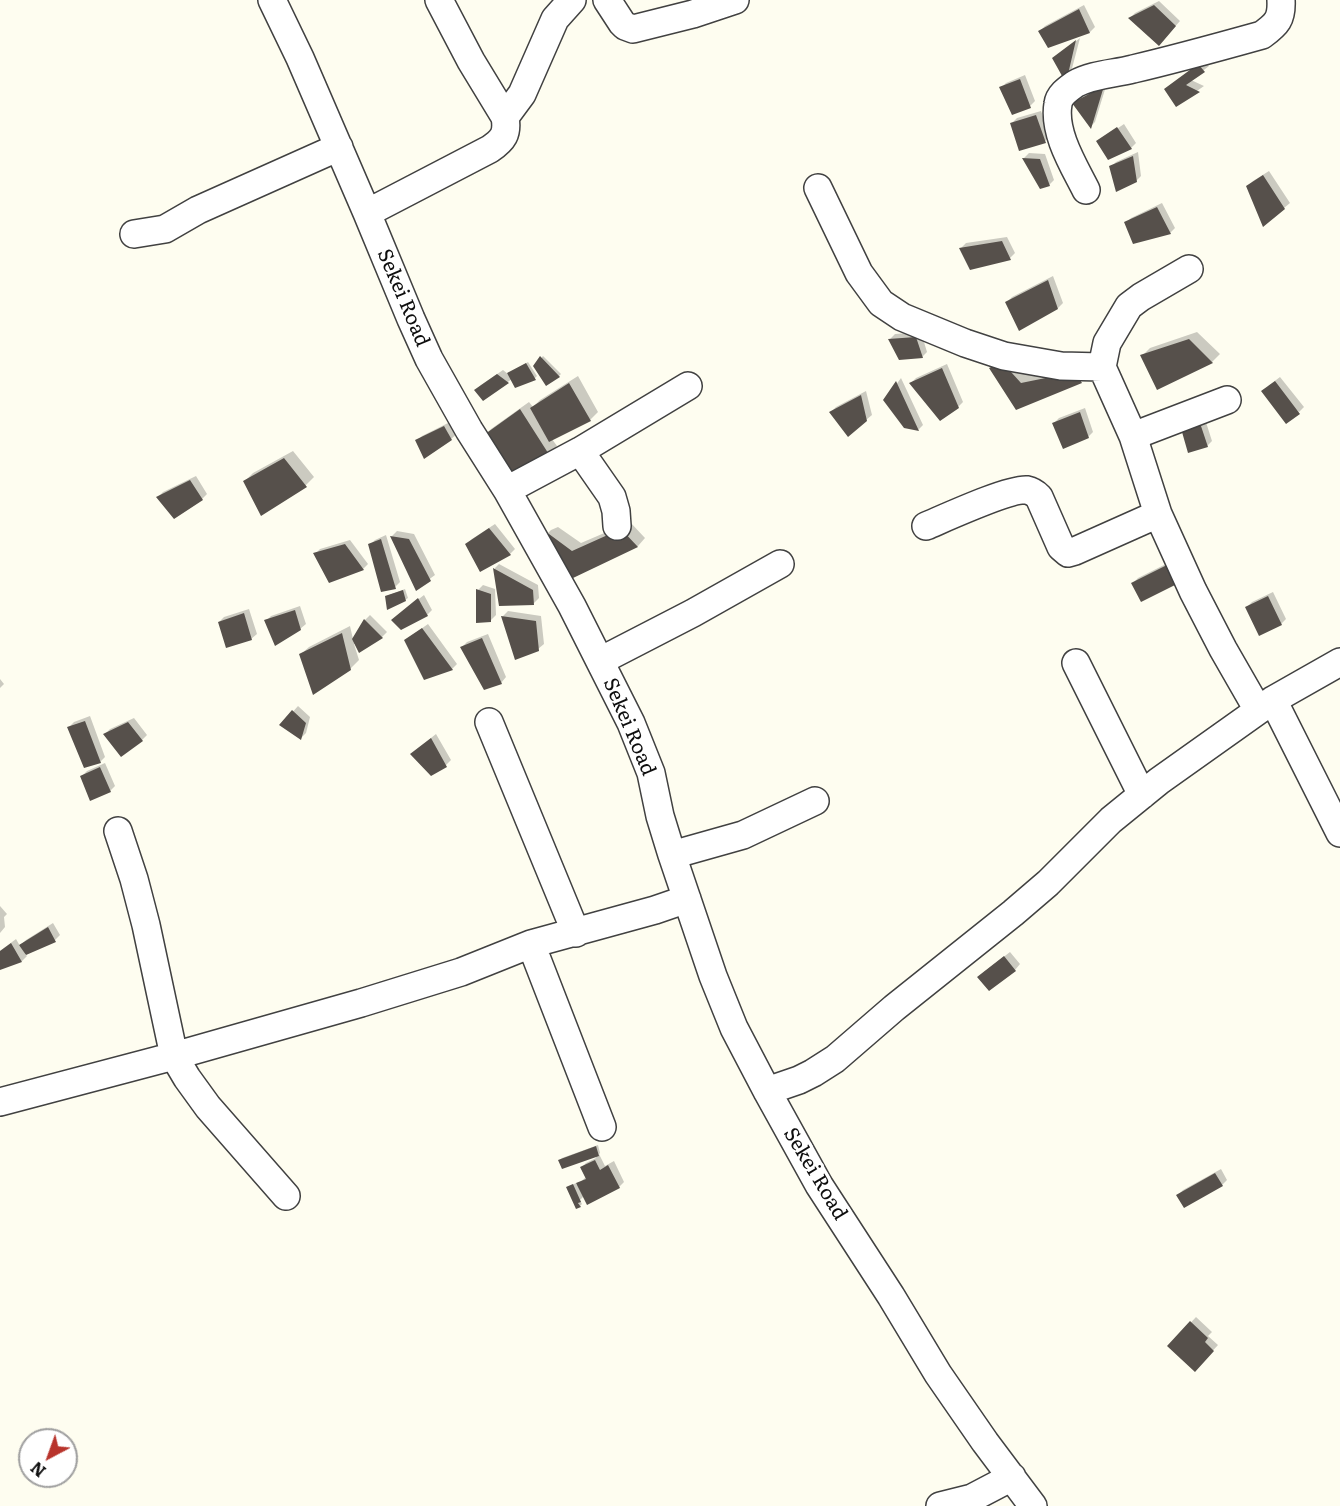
<!DOCTYPE html>
<style>
body{margin:0}
#map{position:relative;width:1340px;height:1506px;overflow:hidden;background:#fefdf0;font-family:Literata,serif}
canvas{display:block}
.north{position:absolute;left:18px;top:1428px;width:60px;height:60px;box-sizing:border-box;background:#fff;border:2px solid #9f9f9f;border-radius:50%;rotate:221deg;font-size:16px;font-weight:700;line-height:24px;text-align:center;color:#0e0e0e}
.north::after{content:'';display:block;margin:auto;width:21px;height:27px;background:#b8342c;clip-path:polygon(50% 0,100% 100%,50% 72%,0 100%)}
</style>
<div id="map">
<canvas width="1340" height="1506"></canvas>
<div class="north">N</div>
</div>
<script>
const g = document.querySelector('canvas').getContext('2d');
g.lineJoin = 'round';
function paint(path, color) { g.fillStyle = color; g.fill(path, 'evenodd'); }
function strokePath(path, color, width, dash) { g.strokeStyle = color; g.lineWidth = width; g.lineCap = dash ? 'butt' : 'round'; g.setLineDash(dash || []); g.stroke(path); }
function label(font, color, halo, rows, align = 'center') {
  g.font = font + ' Literata,serif'; g.lineWidth = 6; g.setLineDash([]); g.textBaseline = 'middle'; g.strokeStyle = halo; g.fillStyle = color; for (const [text, x, y, turn = 0] of rows) {
    g.save(); g.translate(x, y); g.rotate((+turn || 0) * Math.PI / 180); g.textAlign = isNaN(turn) ? turn : align; if (halo) g.strokeText(text, 0, 0); g.fillText(text, 0, 0); g.restore();
  }
}
paint(new Path2D(`
 M 1159,1 L 1180,21 L 1164,39 L 1130,18 L 1135,13 Z
 M 1084,5 L 1095,27 L 1090,32 L 1049,47 L 1040,31 L 1045,26 Z
 M 1080,38 L 1070,76 L 1054,58 Z
 M 1204,60 L 1209,66 L 1191,80 L 1204,86 L 1177,105 L 1166,89 Z
 M 1025,75 L 1035,101 L 1030,106 L 1001,88 L 1006,83 Z
 M 1107,83 L 1095,122 L 1091,126 L 1073,104 L 1078,99 Z
 M 1041,111 L 1050,136 L 1045,141 L 1012,123 L 1017,118 Z
 M 1124,124 L 1136,143 L 1131,148 L 1102,139 Z
 M 1138,152 L 1141,176 L 1136,181 L 1111,167 L 1116,162 Z
 M 1029,153 L 1045,154 L 1054,180 L 1049,185 L 1041,187 L 1024,158 Z
 M 1269,171 L 1290,203 L 1284,208 L 1247,187 L 1253,181 Z
 M 1162,203 L 1175,228 L 1170,233 L 1126,223 L 1131,218 Z
 M 1007,237 L 1015,253 L 1010,258 L 961,248 L 966,243 Z
 M 1053,276 L 1063,303 L 1058,308 L 1007,302 L 1012,297 Z
 M 921,332 L 927,352 L 922,357 L 890,339 L 895,334 Z
 M 1197,332 L 1220,354 L 1212,362 L 1157,388 L 1142,356 L 1150,348 Z
 M 1010,355 L 1029,375 L 1084,365 L 1089,373 L 1081,381 L 1016,408 L 991,368 L 998,360 Z
 M 543,356 L 561,374 L 559,376 L 535,366 Z
 M 528,362 L 537,376 L 535,378 L 512,379 L 483,399 L 476,390 L 481,385 L 503,370 L 508,374 Z
 M 947,364 L 963,402 L 958,407 L 911,383 L 916,378 Z
 M 578,376 L 598,412 L 590,420 L 552,439 L 557,446 L 549,454 L 483,437 L 491,429 L 529,402 L 533,407 L 540,400 Z
 M 1280,377 L 1304,407 L 1299,412 L 1268,386 Z
 M 901,378 L 923,425 L 918,430 L 885,400 Z
 M 866,391 L 872,415 L 866,420 L 831,412 L 836,407 Z
 M 1085,408 L 1093,432 L 1088,437 L 1054,423 L 1059,418 Z
 M 1204,416 L 1212,441 L 1207,446 L 1182,426 Z
 M 450,422 L 457,434 L 451,439 L 417,441 L 422,436 Z
 M 293,451 L 314,477 L 306,485 L 261,514 L 245,481 L 253,473 Z
 M 196,476 L 207,494 L 202,499 L 174,517 L 158,497 L 163,492 Z
 M 630,522 L 645,538 L 638,546 L 574,577 L 543,538 L 551,530 L 558,527 L 581,543 Z
 M 495,524 L 515,549 L 510,554 L 480,570 L 466,545 L 472,539 Z
 M 397,531 L 414,534 L 435,575 L 416,589 L 392,536 Z
 M 386,535 L 400,582 L 395,587 L 370,545 L 375,540 Z
 M 350,540 L 368,564 L 363,569 L 315,554 L 320,549 Z
 M 1176,559 L 1142,600 L 1133,583 L 1138,578 Z
 M 499,564 L 538,585 L 539,598 L 534,603 L 500,604 L 495,568 Z
 M 483,585 L 495,589 L 496,615 L 491,620 L 478,590 Z
 M 405,589 L 408,598 L 405,600 L 387,597 L 389,595 Z
 M 1273,592 L 1286,619 L 1281,624 L 1247,607 L 1252,602 Z
 M 424,595 L 432,610 L 427,615 L 398,615 Z
 M 300,606 L 306,624 L 300,629 L 266,621 L 271,616 Z
 M 249,609 L 257,634 L 251,639 L 219,622 L 224,617 Z
 M 508,611 L 541,616 L 544,644 L 538,649 L 516,658 L 503,616 Z
 M 370,615 L 387,632 L 382,637 L 354,644 L 359,660 L 350,669 L 300,655 L 309,647 L 350,626 L 353,639 L 365,620 Z
 M 428,624 L 457,664 L 452,669 L 425,678 L 411,636 Z
 M 488,634 L 506,677 L 501,683 L 462,647 L 467,642 Z
 M 0,679 L 4,684 L 0,688 Z
 M 298,706 L 310,717 L 306,733 L 301,738 L 281,725 Z
 M 90,716 L 105,757 L 100,762 L 69,727 L 74,722 Z
 M 134,718 L 147,735 L 142,740 L 105,734 L 110,729 Z
 M 436,734 L 451,760 L 446,765 L 417,749 Z
 M 105,763 L 115,786 L 110,791 L 82,776 L 87,771 Z
 M 0,906 L 7,914 L 4,917 L 5,927 L 0,933 Z
 M 53,923 L 60,935 L 55,940 L 25,954 L 27,956 L 22,961 L 0,969 L 0,951 L 16,939 L 20,946 L 26,940 Z
 M 1010,952 L 1020,964 L 1015,970 L 984,972 Z
 M 598,1145 L 600,1153 L 599,1154 L 605,1166 L 614,1161 L 624,1182 L 619,1187 L 584,1196 L 580,1200 L 582,1204 L 580,1206 L 568,1187 L 576,1183 L 577,1185 L 586,1177 L 581,1168 L 586,1163 L 596,1158 L 595,1156 L 560,1160 L 562,1158 Z
 M 1221,1169 L 1227,1180 L 1222,1185 L 1178,1195 L 1183,1190 Z
 M 1196,1317 L 1212,1332 L 1208,1336 L 1218,1345 L 1195,1370 L 1169,1346 Z`), '#0003');
paint(new Path2D(`
 M 1154,5 L 1176,26 L 1159,46 L 1128,18 Z
 M 1079,9 L 1090,33 L 1048,48 L 1038,31 Z
 M 1076,40 L 1066,83 L 1052,58 Z
 M 1198,64 L 1205,72 L 1186,85 L 1200,92 L 1176,107 L 1164,89 Z
 M 1020,79 L 1031,108 L 1012,115 L 999,87 Z
 M 1104,86 L 1091,129 L 1072,103 Z
 M 1036,115 L 1046,143 L 1019,151 L 1010,123 Z
 M 1117,127 L 1132,149 L 1108,160 L 1096,141 Z
 M 1133,156 L 1137,182 L 1116,192 L 1109,166 Z
 M 1022,158 L 1040,159 L 1050,186 L 1040,189 Z
 M 1263,175 L 1285,209 L 1263,227 L 1246,186 Z
 M 1157,207 L 1171,234 L 1133,244 L 1124,222 Z
 M 1002,241 L 1011,260 L 970,270 L 959,248 Z
 M 1048,280 L 1058,309 L 1019,331 L 1005,302 Z
 M 916,337 L 923,358 L 899,360 L 888,339 Z
 M 1189,339 L 1213,363 L 1157,390 L 1140,355 Z
 M 540,356 L 560,377 L 546,386 L 533,366 Z
 M 1002,362 L 1021,383 L 1075,372 L 1082,383 L 1016,410 L 989,368 Z
 M 526,363 L 536,380 L 515,388 L 507,373 Z
 M 942,368 L 959,408 L 940,421 L 909,383 Z
 M 497,374 L 509,383 L 483,401 L 474,390 Z
 M 896,381 L 919,431 L 904,428 L 883,400 Z
 M 1275,381 L 1300,414 L 1286,424 L 1261,391 Z
 M 569,383 L 591,421 L 549,442 L 530,408 Z
 M 861,395 L 867,421 L 848,437 L 829,412 Z
 M 520,409 L 550,456 L 509,478 L 481,437 Z
 M 1080,412 L 1089,438 L 1063,449 L 1052,423 Z
 M 1199,420 L 1208,447 L 1188,453 L 1180,425 Z
 M 444,426 L 452,440 L 424,459 L 415,440 Z
 M 284,458 L 307,487 L 261,516 L 243,481 Z
 M 190,480 L 203,500 L 174,519 L 156,497 Z
 M 489,528 L 511,555 L 480,572 L 465,544 Z
 M 621,529 L 638,547 L 573,578 L 541,538 L 549,534 L 572,551 Z
 M 390,536 L 409,539 L 431,581 L 416,591 Z
 M 381,539 L 396,589 L 381,592 L 368,544 Z
 M 345,544 L 364,570 L 329,583 L 313,553 Z
 M 1171,563 L 1181,582 L 1141,602 L 1131,583 Z
 M 493,568 L 533,590 L 534,605 L 499,606 Z
 M 476,589 L 491,594 L 491,622 L 476,623 Z
 M 403,590 L 406,601 L 387,610 L 385,596 Z
 M 1268,596 L 1282,625 L 1259,636 L 1245,607 Z
 M 418,598 L 428,616 L 401,630 L 391,620 Z
 M 295,610 L 301,630 L 275,646 L 264,620 Z
 M 244,613 L 252,640 L 226,648 L 218,622 Z
 M 501,616 L 536,621 L 539,651 L 515,660 Z
 M 364,619 L 383,638 L 359,653 L 352,639 Z
 M 422,628 L 453,670 L 424,680 L 404,640 Z
 M 342,633 L 351,670 L 313,695 L 299,654 Z
 M 482,638 L 502,684 L 484,690 L 460,647 Z
 M 292,710 L 306,723 L 301,740 L 279,725 Z
 M 85,721 L 101,763 L 84,768 L 67,727 Z
 M 128,722 L 143,741 L 121,757 L 103,734 Z
 M 431,738 L 447,767 L 431,776 L 410,754 Z
 M 100,767 L 111,792 L 90,801 L 80,776 Z
 M 48,927 L 56,942 L 26,955 L 19,945 Z
 M 11,943 L 22,962 L 0,970 L 0,951 Z
 M 1004,956 L 1016,971 L 989,991 L 977,977 Z
 M 596,1146 L 599,1156 L 562,1169 L 558,1160 Z
 M 595,1160 L 600,1170 L 608,1165 L 620,1188 L 587,1205 L 576,1183 L 586,1179 L 580,1167 Z
 M 1215,1173 L 1223,1186 L 1184,1208 L 1176,1195 Z
 M 573,1184 L 581,1202 L 578,1203 L 581,1207 L 576,1209 L 566,1187 Z
 M 1190,1321 L 1208,1338 L 1205,1342 L 1214,1351 L 1195,1372 L 1167,1346 Z`), '#56504b');
const minor = new Path2D(`
 M 272,0 L 300,58 L 367,213 L 411,319 L 429,359 L 469,430 L 507,490 L 572,606 L 631,723 L 651,773 L 660,816 L 672,855 L 713,976 L 734,1028 L 767,1091 L 819,1185 L 891,1296 L 938,1374 L 985,1442 L 1033,1506
 M 607,0 L 622,23 L 625,26 L 633,29 L 693,14 L 735,0
 M 505,117 L 522,94 L 555,19 L 572,0
 M 818,188 L 859,273 L 881,303 L 902,317 L 965,343 L 1004,356 L 1061,366 L 1102,367
 M 1086,190 C 1074,166 1053,133 1058,104 C 1059,95 1068,89 1075,84 C 1093,74 1114,74 1133,69 C 1176,59 1219,47 1262,35 C 1277,24 1282,19 1281,0
 M 367,213 L 490,149 C 503,140 508,134 505,117 L 471,61 L 439,0
 M 134,234 L 165,229 L 198,210 L 339,147
 M 1189,269 L 1141,297 L 1129,306 L 1107,343 L 1102,367 L 1133,436 L 1158,514 L 1193,591 L 1223,649 L 1258,710
 M 1133,436 L 1227,400
 M 580,451 L 612,497 L 616,511 L 617,526
 M 507,490 L 580,451 L 688,386
 M 926,526 C 945,518 1010,488 1027,490 C 1032,491 1036,494 1039,497 L 1061,547 L 1068,553 L 1075,551 L 1158,514
 M 600,661 L 693,613 L 780,564
 M 1076,663 L 1142,795
 M 1273,700 L 1340,833
 M 489,722 L 576,933
 M 118,831 L 134,879 L 146,925 L 174,1056 L 187,1078 L 208,1107 L 286,1196
 M 672,855 L 743,835 L 815,801
 M 531,944 L 602,1127
 M 767,1091 L 799,1080 L 813,1073 L 835,1059 L 894,1008 L 1013,913 L 1048,883 L 1111,820 L 1159,781 L 1273,700 L 1340,662
 M 0,1102 L 174,1056 L 361,1003 L 461,972 L 531,944 L 655,910 L 687,899
 M 940,1506 L 972,1498 L 1012,1477`);
strokePath(minor, '#414141', 30);
strokePath(minor, '#fff', 27);
label('20px', '#0e0e0e', '#fff', [
 ["Sekei Road",403,298,67],
 ["Sekei Road",629,727,67],
 ["Sekei Road",815,1174,59]
]);
</script>
